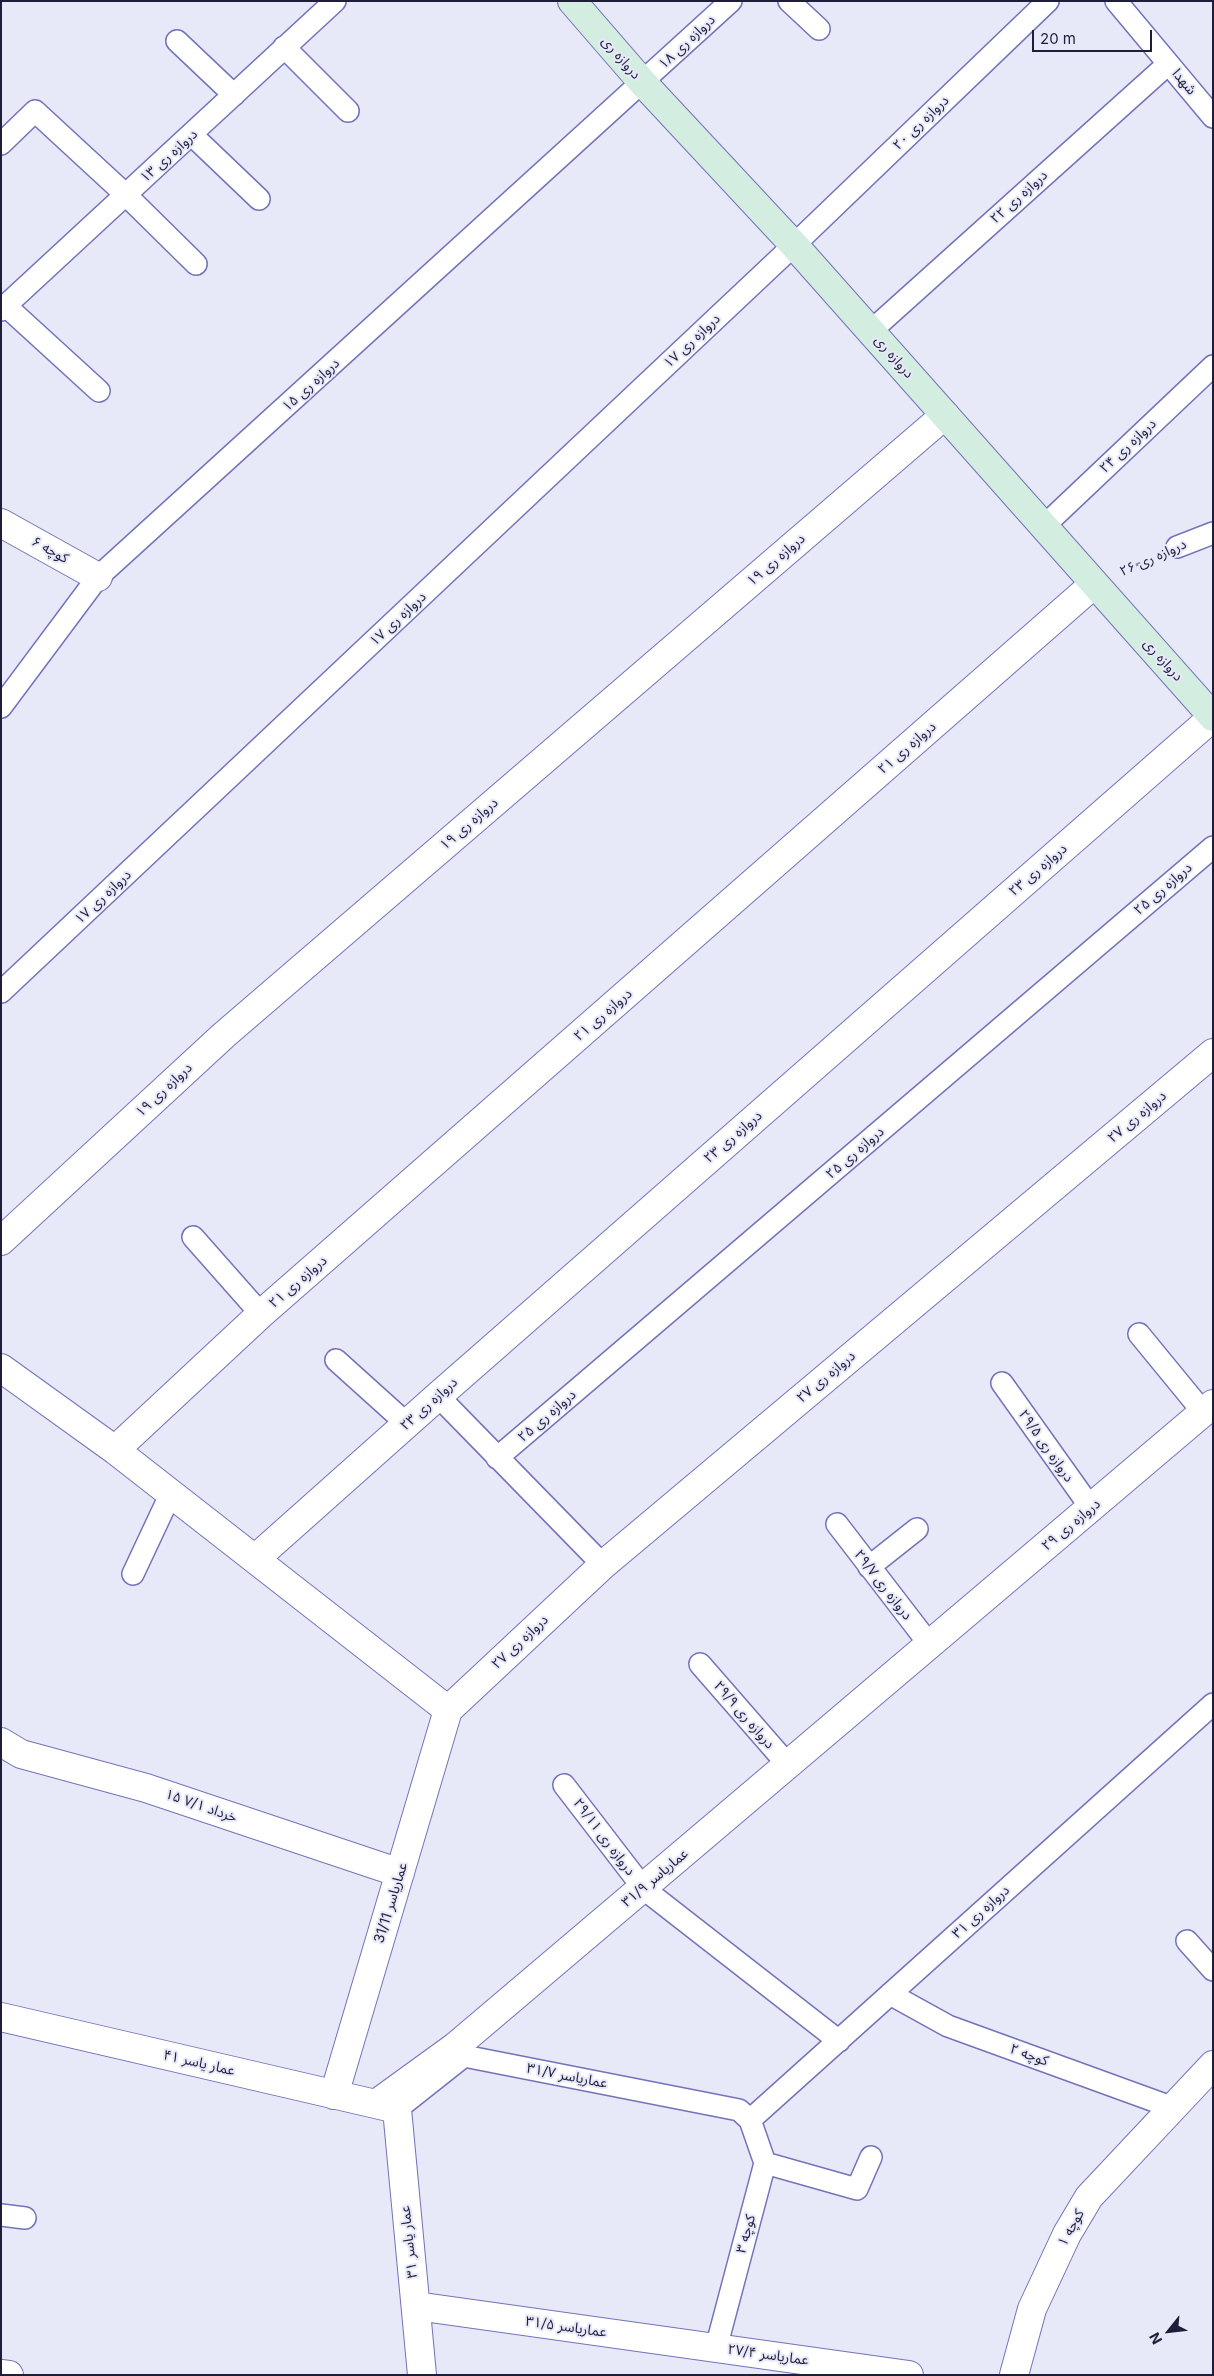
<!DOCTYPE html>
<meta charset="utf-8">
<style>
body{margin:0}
#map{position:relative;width:1214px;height:2376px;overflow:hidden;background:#e7e8f8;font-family:Inter,sans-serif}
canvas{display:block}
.frame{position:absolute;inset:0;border:2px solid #1e1d3a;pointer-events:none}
.north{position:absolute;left:1144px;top:2306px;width:50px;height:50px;-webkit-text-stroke:4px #e7e8f8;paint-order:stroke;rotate:241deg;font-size:14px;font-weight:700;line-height:20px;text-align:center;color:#1e1d3a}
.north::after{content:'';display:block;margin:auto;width:18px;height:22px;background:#1e1d3a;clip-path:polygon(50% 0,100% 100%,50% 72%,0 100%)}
.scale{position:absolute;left:1032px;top:30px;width:120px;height:22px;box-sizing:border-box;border:2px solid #1e1d3a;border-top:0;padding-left:6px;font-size:15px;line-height:18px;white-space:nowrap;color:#1e1d3a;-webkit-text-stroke:4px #e7e8f8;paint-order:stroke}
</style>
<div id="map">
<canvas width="1214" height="2376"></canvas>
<div class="frame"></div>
<div class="north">N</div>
<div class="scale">20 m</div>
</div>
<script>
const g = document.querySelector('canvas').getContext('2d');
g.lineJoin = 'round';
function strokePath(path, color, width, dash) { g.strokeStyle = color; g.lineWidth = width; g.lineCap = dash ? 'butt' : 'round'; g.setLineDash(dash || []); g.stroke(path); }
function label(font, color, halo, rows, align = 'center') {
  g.font = font + ' Inter,"Noto Sans Arabic",sans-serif'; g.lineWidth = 4; g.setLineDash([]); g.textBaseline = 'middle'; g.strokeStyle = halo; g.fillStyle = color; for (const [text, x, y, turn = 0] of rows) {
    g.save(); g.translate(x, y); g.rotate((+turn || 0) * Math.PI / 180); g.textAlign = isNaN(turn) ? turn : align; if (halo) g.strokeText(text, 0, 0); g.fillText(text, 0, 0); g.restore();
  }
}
const service = new Path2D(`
 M 789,1 L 819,29
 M 1116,1 L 1213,117
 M 177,41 L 234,95
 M 284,47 L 348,111
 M 192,135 L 259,199
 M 1,144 L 35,111 L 126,195 L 196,264
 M 6,306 L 99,391
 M 1,310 L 335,1
 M 871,331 L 1168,64
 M 1043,527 L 1213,366
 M 1177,547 L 1213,533
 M 1,707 L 98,577 L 731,1
 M 1,992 L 794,245 L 1048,1
 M 193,1237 L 261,1314
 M 1139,1334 L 1203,1412
 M 336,1360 L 407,1424
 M 1002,1383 L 1091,1508
 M 438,1396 L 603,1565
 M 497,1458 L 1213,847
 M 837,1524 L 930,1645
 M 869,1567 L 917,1529
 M 133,1574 L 171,1493
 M 700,1664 L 788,1765
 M 564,1785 L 644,1889 L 839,2041
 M 1187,1941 L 1213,1970
 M 890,1994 L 948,2026 L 1171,2107
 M 397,2109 L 464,2056 L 739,2110 L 750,2120 L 765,2163 L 716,2348
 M 750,2120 L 1213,1704
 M 765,2163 L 857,2189 L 871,2157
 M 1,2215 L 25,2218`);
const minor = new Path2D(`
 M 1,523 L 98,577
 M 1,1241 L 224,1035 L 945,415
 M 1,1368 L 115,1450 L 448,1710
 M 115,1450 L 261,1314 L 1094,584
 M 255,1559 L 438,1396 L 1213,717
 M 448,1710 L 603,1565 L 1213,1053
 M 1,1742 L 21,1754 L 146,1788 L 400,1873
 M 1,2017 L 397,2109 L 422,2375
 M 334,2095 L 448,1710
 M 376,2104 L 456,2046 L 1213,1404
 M 416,2306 L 909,2375
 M 1,2374 L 9,2375
 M 1014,2375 L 1032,2309 L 1067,2234 L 1089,2197 L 1213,2065`);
const secondary = new Path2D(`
 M 572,1 L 643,83 L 794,245 L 1213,717`);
strokePath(service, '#7473b9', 24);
strokePath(minor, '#7473b9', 30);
strokePath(secondary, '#7473b9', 30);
strokePath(new Path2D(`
 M 1129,568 L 1148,560`), '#9090a6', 3, [5, 2.5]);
strokePath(service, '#fff', 21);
strokePath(minor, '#fff', 28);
strokePath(secondary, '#d3ede1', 28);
label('14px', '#1e1d3a', '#e7e8f8', [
 ["دروازه ری ۱۸",687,42,-43],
 ["دروازه ری",621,58,49],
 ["شهدا",1184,82,50],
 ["دروازه ری ۲۰",921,123,-44],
 ["دروازه ری ۱۳",169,156,-42],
 ["دروازه ری ۲۲",1019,197,-42],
 ["دروازه ری ۱۷",692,341,-43],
 ["دروازه ری",894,357,49],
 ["دروازه ری ۱۵",311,385,-42],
 ["دروازه ری ۲۴",1128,446,-43],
 ["کوچه ۶",50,550,29],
 ["دروازه ری ۲۶",1153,558,-24],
 ["دروازه ری ۱۹",776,560,-41],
 ["دروازه ری ۱۷",398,619,-43],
 ["دروازه ری",1163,660,48],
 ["دروازه ری ۲۱",907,748,-41],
 ["دروازه ری ۱۹",469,824,-41],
 ["دروازه ری ۲۳",1038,870,-41],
 ["دروازه ری ۲۵",1163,889,-41],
 ["دروازه ری ۱۷",103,897,-43],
 ["دروازه ری ۲۱",603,1015,-41],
 ["دروازه ری ۱۹",164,1090,-43],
 ["دروازه ری ۲۷",1137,1117,-40],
 ["دروازه ری ۲۳",733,1137,-41],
 ["دروازه ری ۲۵",855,1153,-41],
 ["دروازه ری ۲۱",298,1282,-41],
 ["دروازه ری ۲۷",826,1377,-40],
 ["دروازه ری ۲۳",429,1404,-42],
 ["دروازه ری ۲۵",547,1416,-41],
 ["دروازه ری ۲۹/۵",1046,1446,55],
 ["دروازه ری ۲۹",1071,1525,-40],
 ["دروازه ری ۲۹/۷",883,1585,52],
 ["دروازه ری ۲۷",520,1642,-43],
 ["دروازه ری ۲۹/۹",744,1715,49],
 ["۱۵ خرداد ۷/۱",201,1806,19],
 ["دروازه ری ۲۹/۱۱",604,1837,53],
 ["عماریاسر ۳۱/۹",655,1878,-40],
 ["عماریاسر 31/11",391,1903,-73],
 ["دروازه ری ۳۱",981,1912,-42],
 ["کوچه ۲",1029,2055,20],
 ["عمار یاسر ۴۱",199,2063,13],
 ["عماریاسر ۳۱/۷",567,2076,11],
 ["کوچه ۱",1071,2228,-61],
 ["کوچه ۳",746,2234,-75],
 ["عمار یاسر ۳۱",409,2242,-96],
 ["عماریاسر ۳۱/۵",566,2327,8],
 ["عماریاسر ۲۷/۴",768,2355,8]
]);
</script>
